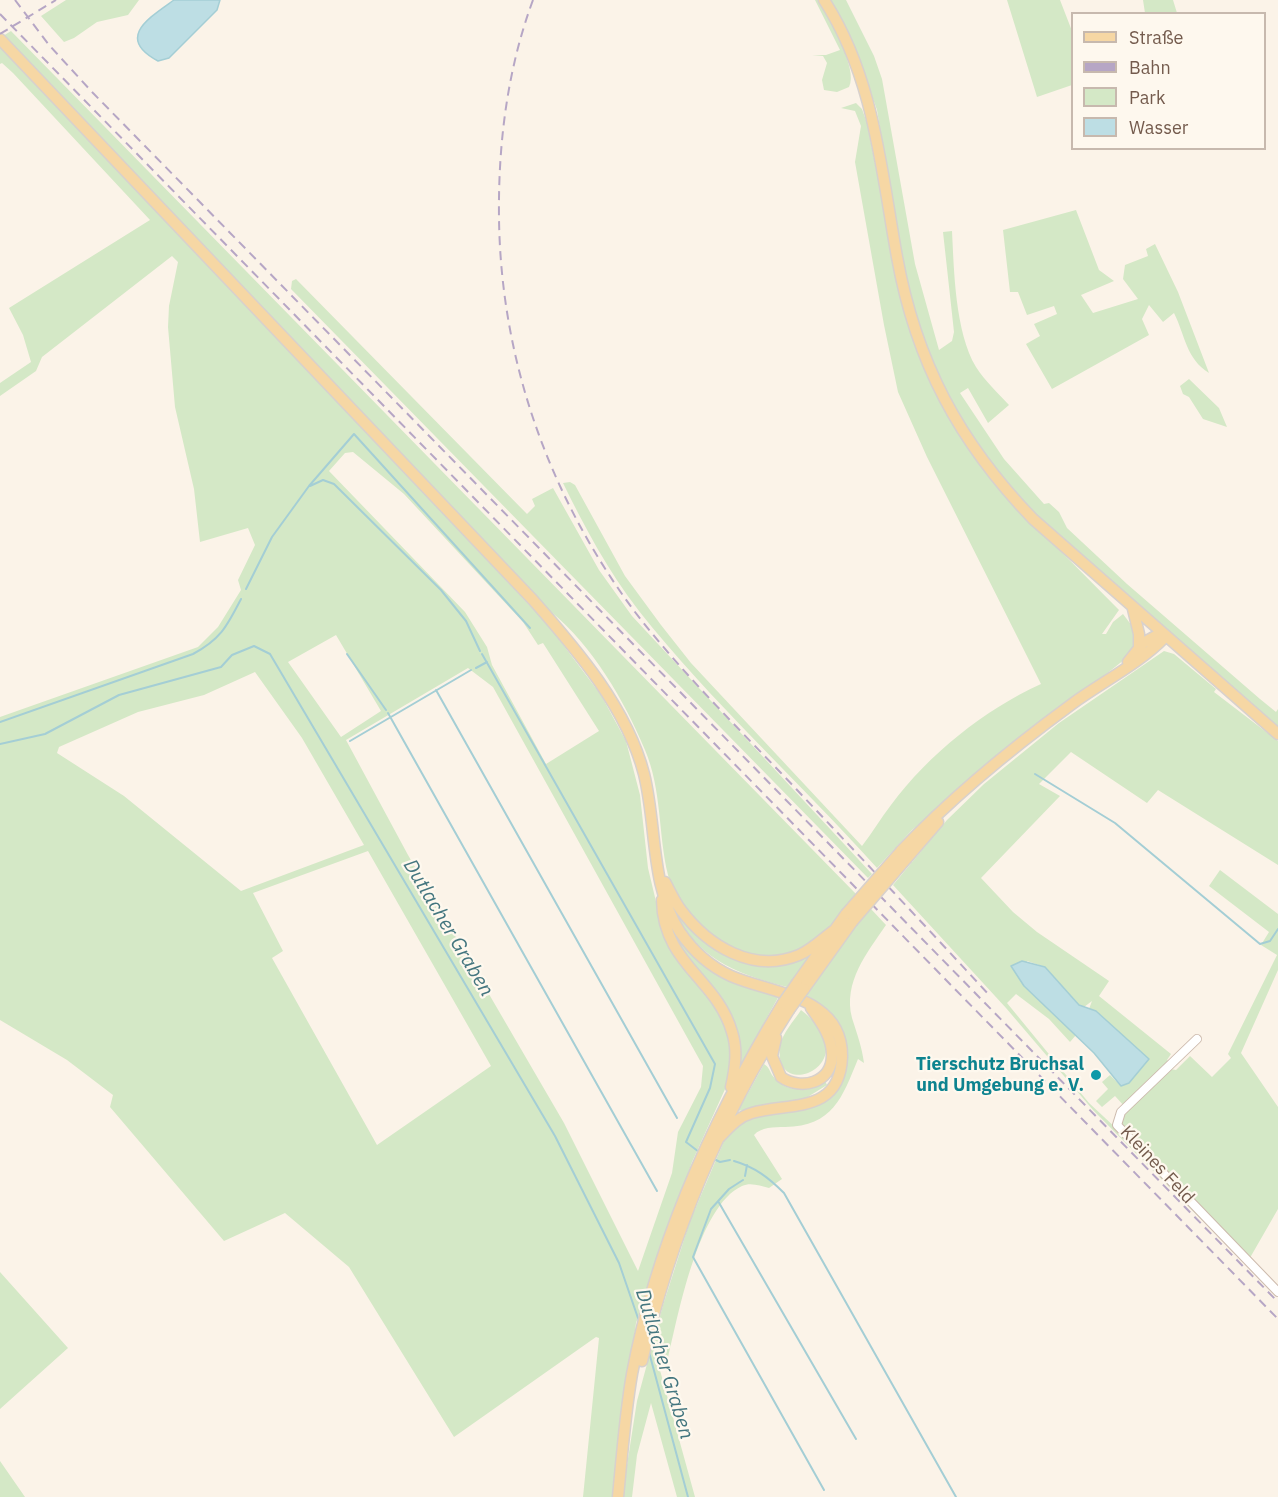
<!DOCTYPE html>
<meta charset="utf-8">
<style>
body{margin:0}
#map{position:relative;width:1278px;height:1497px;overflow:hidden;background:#fbf3e8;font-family:"IBM Plex Sans",sans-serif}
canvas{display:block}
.legend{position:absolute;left:1071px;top:12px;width:195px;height:138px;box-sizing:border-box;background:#fef8ee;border:2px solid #c7b9ae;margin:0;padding:8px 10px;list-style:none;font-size:18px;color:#745b4d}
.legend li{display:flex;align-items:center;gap:12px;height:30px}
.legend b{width:30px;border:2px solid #c7b9ae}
</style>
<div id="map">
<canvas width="1278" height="1497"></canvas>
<ul class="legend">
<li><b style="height:8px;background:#f6d7a4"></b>Straße</li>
<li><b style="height:8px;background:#b6a6c5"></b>Bahn</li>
<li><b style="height:16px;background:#d4e8c6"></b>Park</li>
<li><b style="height:16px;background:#bddee4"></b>Wasser</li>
</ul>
</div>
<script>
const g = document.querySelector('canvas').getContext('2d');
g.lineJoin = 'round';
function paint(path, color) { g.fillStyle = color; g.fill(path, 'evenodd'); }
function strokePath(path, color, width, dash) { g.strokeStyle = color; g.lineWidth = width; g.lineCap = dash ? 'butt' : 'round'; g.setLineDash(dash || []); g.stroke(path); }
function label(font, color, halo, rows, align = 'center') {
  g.font = font + ' "IBM Plex Sans",sans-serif'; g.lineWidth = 4.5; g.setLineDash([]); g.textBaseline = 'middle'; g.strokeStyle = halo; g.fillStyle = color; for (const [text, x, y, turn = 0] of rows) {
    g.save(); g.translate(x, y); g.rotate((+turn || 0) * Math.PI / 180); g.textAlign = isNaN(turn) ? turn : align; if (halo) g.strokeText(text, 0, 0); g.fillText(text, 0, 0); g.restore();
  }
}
paint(new Path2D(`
 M 66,0 L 139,0 L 128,15 L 97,22 L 74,38 L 64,42 L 41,16 Z
 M 815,0 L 819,0 C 828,18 859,69 849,87 L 837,92 L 824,90 L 822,80 L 827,63 L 823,56 L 812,55 L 826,55 L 840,50 Z
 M 829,0 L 846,0 L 874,56 L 882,79 L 915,264 L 939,350 L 952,341 L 954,332 L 943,232 L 952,231 C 954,270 955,332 976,367 C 985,381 998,393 1009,405 L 988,423 L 968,388 L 960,393 L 1004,459 L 1044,504 L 1049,503 L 1059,512 L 1067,528 L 1127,584 L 1260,699 L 1276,712 L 1278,709 L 1278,726 L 1042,520 L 1000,478 L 969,436 L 926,352 L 910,300 L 897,235 L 877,110 L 859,59 Z
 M 1007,0 L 1060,0 L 1072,31 L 1072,85 L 1037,97 Z
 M 1143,0 L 1173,0 L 1177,13 L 1145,13 Z
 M 11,31 L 856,894 C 839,914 823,941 798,952 C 746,975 681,926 668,875 C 658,833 662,790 645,750 C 624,700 593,646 550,611 L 3,36 Z
 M 0,44 L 549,626 L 601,695 L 626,741 L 640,795 L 648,868 L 663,931 L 680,965 L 720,1012 L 730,1040 L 731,1064 L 726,1087 L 692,1162 L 636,1323 L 613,1497 L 583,1497 L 599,1338 L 596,1337 L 454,1437 L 349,1267 L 285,1213 L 224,1241 L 110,1107 L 113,1095 L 67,1060 L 0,1020 L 0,717 L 198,647 L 218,627 L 241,590 L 238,580 L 255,545 L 248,528 L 200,542 L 194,489 L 175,407 L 168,327 L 169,306 L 178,262 L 172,256 L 42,357 L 36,371 L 0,396 L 0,383 L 31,362 L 23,335 L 9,308 L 150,220 L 13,73 L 2,63 L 0,64 ZM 353,452 L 404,494 L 523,622 L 538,645 L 543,643 L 599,731 L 546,764 L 492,665 L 487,647 L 465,612 L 329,471 L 345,453 ZM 336,635 L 381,711 L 341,737 L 288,662 ZM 468,668 L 493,687 L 703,1066 L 701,1087 L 678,1132 L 672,1173 L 638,1271 L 564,1123 L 408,855 L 346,740 ZM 255,672 L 302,738 L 364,845 L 241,891 L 124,796 L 57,753 L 59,747 L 138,712 L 204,695 ZM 368,851 L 491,1066 L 377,1145 L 272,958 L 283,951 L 253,893 Z
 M 856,103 L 862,109 L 867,123 L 901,296 L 957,431 L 1006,496 L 1119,610 L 1102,634 L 1106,634 L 1113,622 L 1123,614 L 1135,630 L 1135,646 L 1130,655 L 912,830 L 877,868 C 799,781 711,702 639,611 C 608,571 584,526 563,483 L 570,482 L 575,485 L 625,576 L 661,625 L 691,663 L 862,846 C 872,833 881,818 891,805 C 929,754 984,710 1041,684 L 927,457 L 898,392 L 884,325 L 855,162 L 861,126 L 855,111 L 841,108 Z
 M 1076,210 L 1099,270 L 1114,281 L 1081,295 L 1093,313 L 1138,299 L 1123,279 L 1125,265 L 1148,256 L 1146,249 L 1155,244 L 1178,292 L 1209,373 C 1186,359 1185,335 1174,313 L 1163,322 L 1149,305 L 1142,319 L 1149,335 L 1052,389 L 1026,344 L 1040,336 L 1034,324 L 1057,314 L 1054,306 L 1027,315 L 1018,292 L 1010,292 L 1003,230 Z
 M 296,279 L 527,514 L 535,506 L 532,499 L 553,488 L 599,570 L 632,616 L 872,874 L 868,878 L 291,289 L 292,281 Z
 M 1189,379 L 1219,408 L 1227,427 L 1203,419 L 1189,397 L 1183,394 L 1180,386 Z
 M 1164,651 L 1174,654 L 1216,689 L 1214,692 L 1278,741 L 1278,865 L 1158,790 L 1147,803 L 1071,752 L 1039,784 L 1060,796 L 981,878 L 1013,912 L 1037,932 L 1109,981 L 1099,996 L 1171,1054 L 1167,1060 L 1170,1063 L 1125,1107 L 1115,1096 L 1102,1107 L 1096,1101 L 1108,1089 L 1102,1082 L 1110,1075 L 1121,1086 L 1148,1059 L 1096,1011 L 1089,1009 L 1092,1001 L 1084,1007 L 1079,1005 L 1045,967 L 1027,961 L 1024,986 L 1076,1035 L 1070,1042 L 1049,1019 L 1016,994 L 1007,1003 L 1089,1103 L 1118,1130 L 1122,1114 L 1170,1069 L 1176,1070 L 1190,1056 L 1212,1077 L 1231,1058 L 1228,1054 L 1277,955 L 1261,945 L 1269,932 L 1209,886 L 1220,870 L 1278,914 L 1278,970 L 1241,1053 L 1278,1107 L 1278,1209 L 1247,1263 L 1278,1297 L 1093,1110 L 1006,1008 L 893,885 L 947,820 L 984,784 L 1059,723 Z
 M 672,904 C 709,951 747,982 810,956 L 787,987 C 735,974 692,956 672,904 Z
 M 871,909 L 886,925 C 867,953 843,982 852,1018 C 857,1034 862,1047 864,1063 L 858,1059 C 842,1098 833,1126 785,1127 C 774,1127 761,1127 754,1135 L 782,1179 L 769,1188 C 760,1186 751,1182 742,1186 C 698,1206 678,1316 668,1358 L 658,1363 L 695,1497 L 677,1497 L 651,1403 L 637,1455 L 632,1497 L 622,1497 L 637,1401 L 663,1305 L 690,1221 L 724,1141 L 736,1126 L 749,1118 L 804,1110 L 820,1103 L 834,1090 C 840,1045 853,1021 806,995 L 844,940 Z
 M 666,917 C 675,930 683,945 694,956 C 715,979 751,986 779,996 L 741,1064 L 738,1039 L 686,961 Z
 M 801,1010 C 871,1064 772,1104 780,1047 C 782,1033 794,1021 801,1010 Z
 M 764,1064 C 769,1067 769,1070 772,1075 C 786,1094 807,1091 825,1081 L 827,1085 L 806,1098 L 738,1111 Z
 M 0,1272 L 68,1348 L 0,1409 Z
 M 0,1461 L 25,1497 L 0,1497 Z`), '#d4e8c6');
const water = new Path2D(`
 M 174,0 L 220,0 L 217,10 L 169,58 L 158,61 C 115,38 149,18 174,0 Z
 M 1022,961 L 1045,967 L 1079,1005 L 1096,1011 L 1149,1059 L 1129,1083 L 1121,1086 L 1094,1053 L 1024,986 L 1011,966 Z`);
paint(water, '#bddee4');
strokePath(water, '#a4ced5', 1.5);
strokePath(new Path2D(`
 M 310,486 L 323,480 L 334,484 L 441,590 L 466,621 L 480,651
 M 246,589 L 272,537 L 309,486 L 354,434 L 530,628
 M 347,654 L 386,710
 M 482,654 L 715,1064 L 710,1088 L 686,1142 L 699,1152
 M 476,668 L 487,662
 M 436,690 L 677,1118
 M 388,713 L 657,1191
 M 0,722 L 193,654 C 221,639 227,626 241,599
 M 350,741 L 471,670
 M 0,744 L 45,734 L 119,695 L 221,667 L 232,655 L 254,646 L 270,654 L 555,1136 L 619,1263 L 639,1321
 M 1035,774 L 1115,823 L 1260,944 L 1270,941 L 1278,929
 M 712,1158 L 720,1162 L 730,1160
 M 734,1161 C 755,1167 769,1178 784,1193 L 956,1497
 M 745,1176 L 747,1165
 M 743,1180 L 729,1189 L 711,1209 L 693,1257 L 824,1490
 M 718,1201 L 856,1439
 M 649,1352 L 688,1497`), '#a4ced5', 2);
const minor = new Path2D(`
 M 1197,1039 L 1121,1112 L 1117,1125 L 1278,1292`);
const major = new Path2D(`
 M 824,0 C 874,77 881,169 897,257 C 916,362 959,442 1033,519 L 1278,734
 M 0,39 L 533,600 C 577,650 627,708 644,774 C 657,826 650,886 680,932 C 693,951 709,966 731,976 C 772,994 843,996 842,1057 C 840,1115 788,1102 752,1113 C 737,1117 728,1129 717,1140
 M 1133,609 L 1139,634 L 1139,648
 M 1128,662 L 1143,643 L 1161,633
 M 901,851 C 952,797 1012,748 1072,704 C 1102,682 1139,664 1165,637
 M 907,858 L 938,822
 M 665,882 C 670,891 675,902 681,910 C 708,946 753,974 799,955 C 813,949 824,937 837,928
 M 662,900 C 663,964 717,979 732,1032 C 738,1050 735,1069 731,1087
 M 797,983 L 846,914
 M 804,989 L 852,922
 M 776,1038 L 772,1056 L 781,1077 C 801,1091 832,1083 832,1055 C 832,1037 821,1022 811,1008
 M 642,1361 C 671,1236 720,1118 789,1010
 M 618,1497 C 622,1456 625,1414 632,1374 C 657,1241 713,1118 783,1003`);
strokePath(minor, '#cdbbae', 10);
strokePath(major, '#d8d1cd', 13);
strokePath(minor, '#fff', 8);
strokePath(major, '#f6d7a4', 10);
strokePath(new Path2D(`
 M 15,0 L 49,45 L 93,93 L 1278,1302
 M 533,0 C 507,70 498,145 499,219 C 501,362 550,498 635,612 C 679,669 731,721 781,773 C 851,847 921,921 990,996
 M 0,14 L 1278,1319
 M 0,34 L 56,0`), '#b6a6c5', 2, [9, 6]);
const majorBridge = new Path2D(`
 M 846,914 L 901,851
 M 852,922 L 907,858
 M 783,1003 L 797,983
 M 789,1010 L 804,989`);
strokePath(majorBridge, '#d8d1cd', 13, []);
strokePath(majorBridge, '#f6d7a4', 10);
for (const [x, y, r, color] of [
 [1096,1075,6,"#0f9aa8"]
]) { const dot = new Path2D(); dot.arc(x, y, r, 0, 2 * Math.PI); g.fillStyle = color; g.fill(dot); strokePath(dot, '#fef8ee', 2); }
label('bold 18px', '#0d838f', '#fef8ee', [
 ["Tierschutz Bruchsal",1084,1065],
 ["und Umgebung e. V.",1084,1086]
], 'right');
label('18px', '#745b4d', '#fef8ee', [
 ["Kleines Feld",1157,1165,47]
]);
label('italic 20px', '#44767f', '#fef8ee', [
 ["Dutlacher Graben",448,928,59],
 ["Dutlacher Graben",664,1364,73]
]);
</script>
